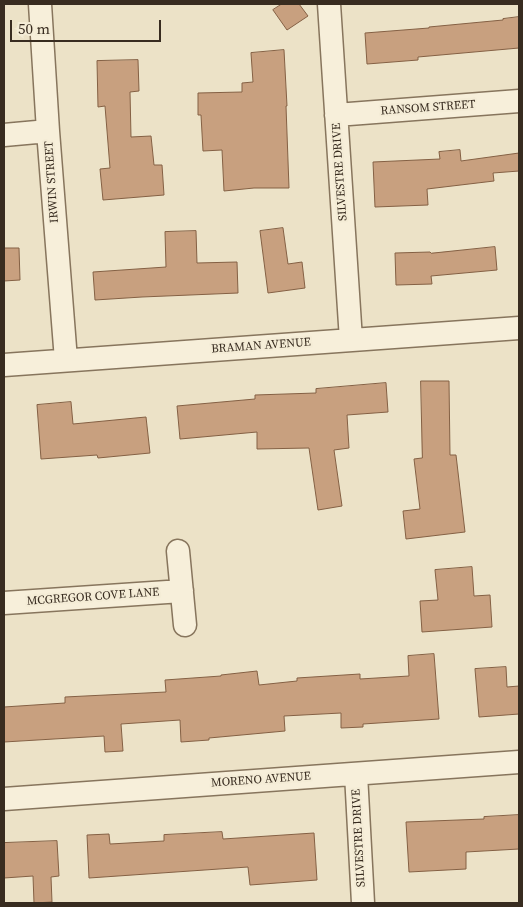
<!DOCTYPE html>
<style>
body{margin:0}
#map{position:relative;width:523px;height:907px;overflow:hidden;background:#ece2c7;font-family:"Source Serif 4",serif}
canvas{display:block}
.frame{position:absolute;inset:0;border:5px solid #382c20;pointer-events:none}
.scale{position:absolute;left:10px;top:20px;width:151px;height:22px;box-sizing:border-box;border:2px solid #382c20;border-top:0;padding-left:6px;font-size:15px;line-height:18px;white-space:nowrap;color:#382c20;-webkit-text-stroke:4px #f4ecd6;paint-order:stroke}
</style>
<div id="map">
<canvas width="523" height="907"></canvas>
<div class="frame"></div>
<div class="scale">50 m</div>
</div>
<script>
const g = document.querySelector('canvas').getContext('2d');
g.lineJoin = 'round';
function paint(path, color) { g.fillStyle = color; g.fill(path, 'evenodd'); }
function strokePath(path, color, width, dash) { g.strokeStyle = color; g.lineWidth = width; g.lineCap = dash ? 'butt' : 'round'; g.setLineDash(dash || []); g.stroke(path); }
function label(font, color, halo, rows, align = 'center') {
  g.font = font + ' "Source Serif 4",serif'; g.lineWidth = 4.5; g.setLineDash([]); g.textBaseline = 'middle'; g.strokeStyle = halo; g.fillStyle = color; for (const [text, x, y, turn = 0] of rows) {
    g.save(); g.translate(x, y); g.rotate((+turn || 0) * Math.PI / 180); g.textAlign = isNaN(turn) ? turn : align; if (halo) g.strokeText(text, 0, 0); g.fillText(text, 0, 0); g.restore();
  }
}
const building = new Path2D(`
 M 282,4 L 299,4 L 308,16 L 287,30 L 273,10 Z
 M 519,17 L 519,48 L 418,57 L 418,60 L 367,64 L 365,33 L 429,28 L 429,27 L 503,20 L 503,19 Z
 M 284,50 L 287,106 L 286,106 L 289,188 L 254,188 L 224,191 L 222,150 L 203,151 L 201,115 L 198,115 L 198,93 L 242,92 L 242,83 L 253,82 L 251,53 Z
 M 138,60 L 139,91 L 130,92 L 131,137 L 151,136 L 154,165 L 162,165 L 164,195 L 103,200 L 100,169 L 110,168 L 105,106 L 98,107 L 97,61 Z
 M 460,150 L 461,161 L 519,153 L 519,171 L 493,173 L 494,181 L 427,189 L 428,205 L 375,207 L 373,162 L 440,159 L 439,152 Z
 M 283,228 L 288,264 L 302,262 L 305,288 L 268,293 L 260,231 Z
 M 196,231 L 197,263 L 237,262 L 238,293 L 142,297 L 95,300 L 93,272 L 166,267 L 165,232 Z
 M 495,247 L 497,270 L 431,276 L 432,284 L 396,285 L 395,253 L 430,252 L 431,253 Z
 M 4,248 L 19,248 L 20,280 L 4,281 Z
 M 421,381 L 449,381 L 450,455 L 456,455 L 465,532 L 406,539 L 403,511 L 420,509 L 414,459 L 422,458 Z
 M 386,383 L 388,412 L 347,415 L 349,448 L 334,450 L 342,506 L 318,510 L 309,448 L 257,449 L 257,432 L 180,439 L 177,406 L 255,399 L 255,395 L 316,393 L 316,389 Z
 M 71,402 L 73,424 L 146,417 L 150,453 L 98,458 L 97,455 L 41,459 L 37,405 Z
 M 472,567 L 474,596 L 490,595 L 492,627 L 422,632 L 420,601 L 438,600 L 435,570 Z
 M 434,654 L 439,719 L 363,724 L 363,727 L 341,728 L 341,713 L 284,716 L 285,731 L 209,738 L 209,740 L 181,742 L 180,720 L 121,724 L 123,751 L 105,752 L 104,736 L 4,742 L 4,707 L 65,703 L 65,697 L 166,692 L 165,680 L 221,676 L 221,675 L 257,671 L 259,685 L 297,681 L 297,678 L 360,674 L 360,679 L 409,676 L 408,656 Z
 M 506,667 L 507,687 L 519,686 L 519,714 L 479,717 L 475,669 Z
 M 519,815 L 519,849 L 466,852 L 466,869 L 409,872 L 406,822 L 484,819 L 484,817 Z
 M 222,832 L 223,839 L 314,833 L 317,880 L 250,885 L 248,867 L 89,878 L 87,835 L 109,834 L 110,844 L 164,841 L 164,835 Z
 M 57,841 L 59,876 L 51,877 L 52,902 L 34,903 L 33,876 L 4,878 L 4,843 Z`);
paint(building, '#c8a07f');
strokePath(building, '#846044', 1);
const minor = new Path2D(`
 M 40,4 L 48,131 L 66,360
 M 329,4 L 351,340
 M 336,115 L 519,101
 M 4,135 L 48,131
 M 4,365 L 519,328
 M 178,551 L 185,625
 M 4,603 L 182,591
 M 356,774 L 363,903
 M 4,799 L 519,762`);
strokePath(minor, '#87755d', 25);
strokePath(minor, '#f7efda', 22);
label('12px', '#382c20', '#f4ecd6', [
 ["RANSOM STREET",428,108,-4],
 ["SILVESTRE DRIVE",340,172,-94],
 ["IRWIN STREET",52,182,-94],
 ["BRAMAN AVENUE",261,346,-4],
 ["MCGREGOR COVE LANE",93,597,-4],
 ["MORENO AVENUE",261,780,-4],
 ["SILVESTRE DRIVE",359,838,-93]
]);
</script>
